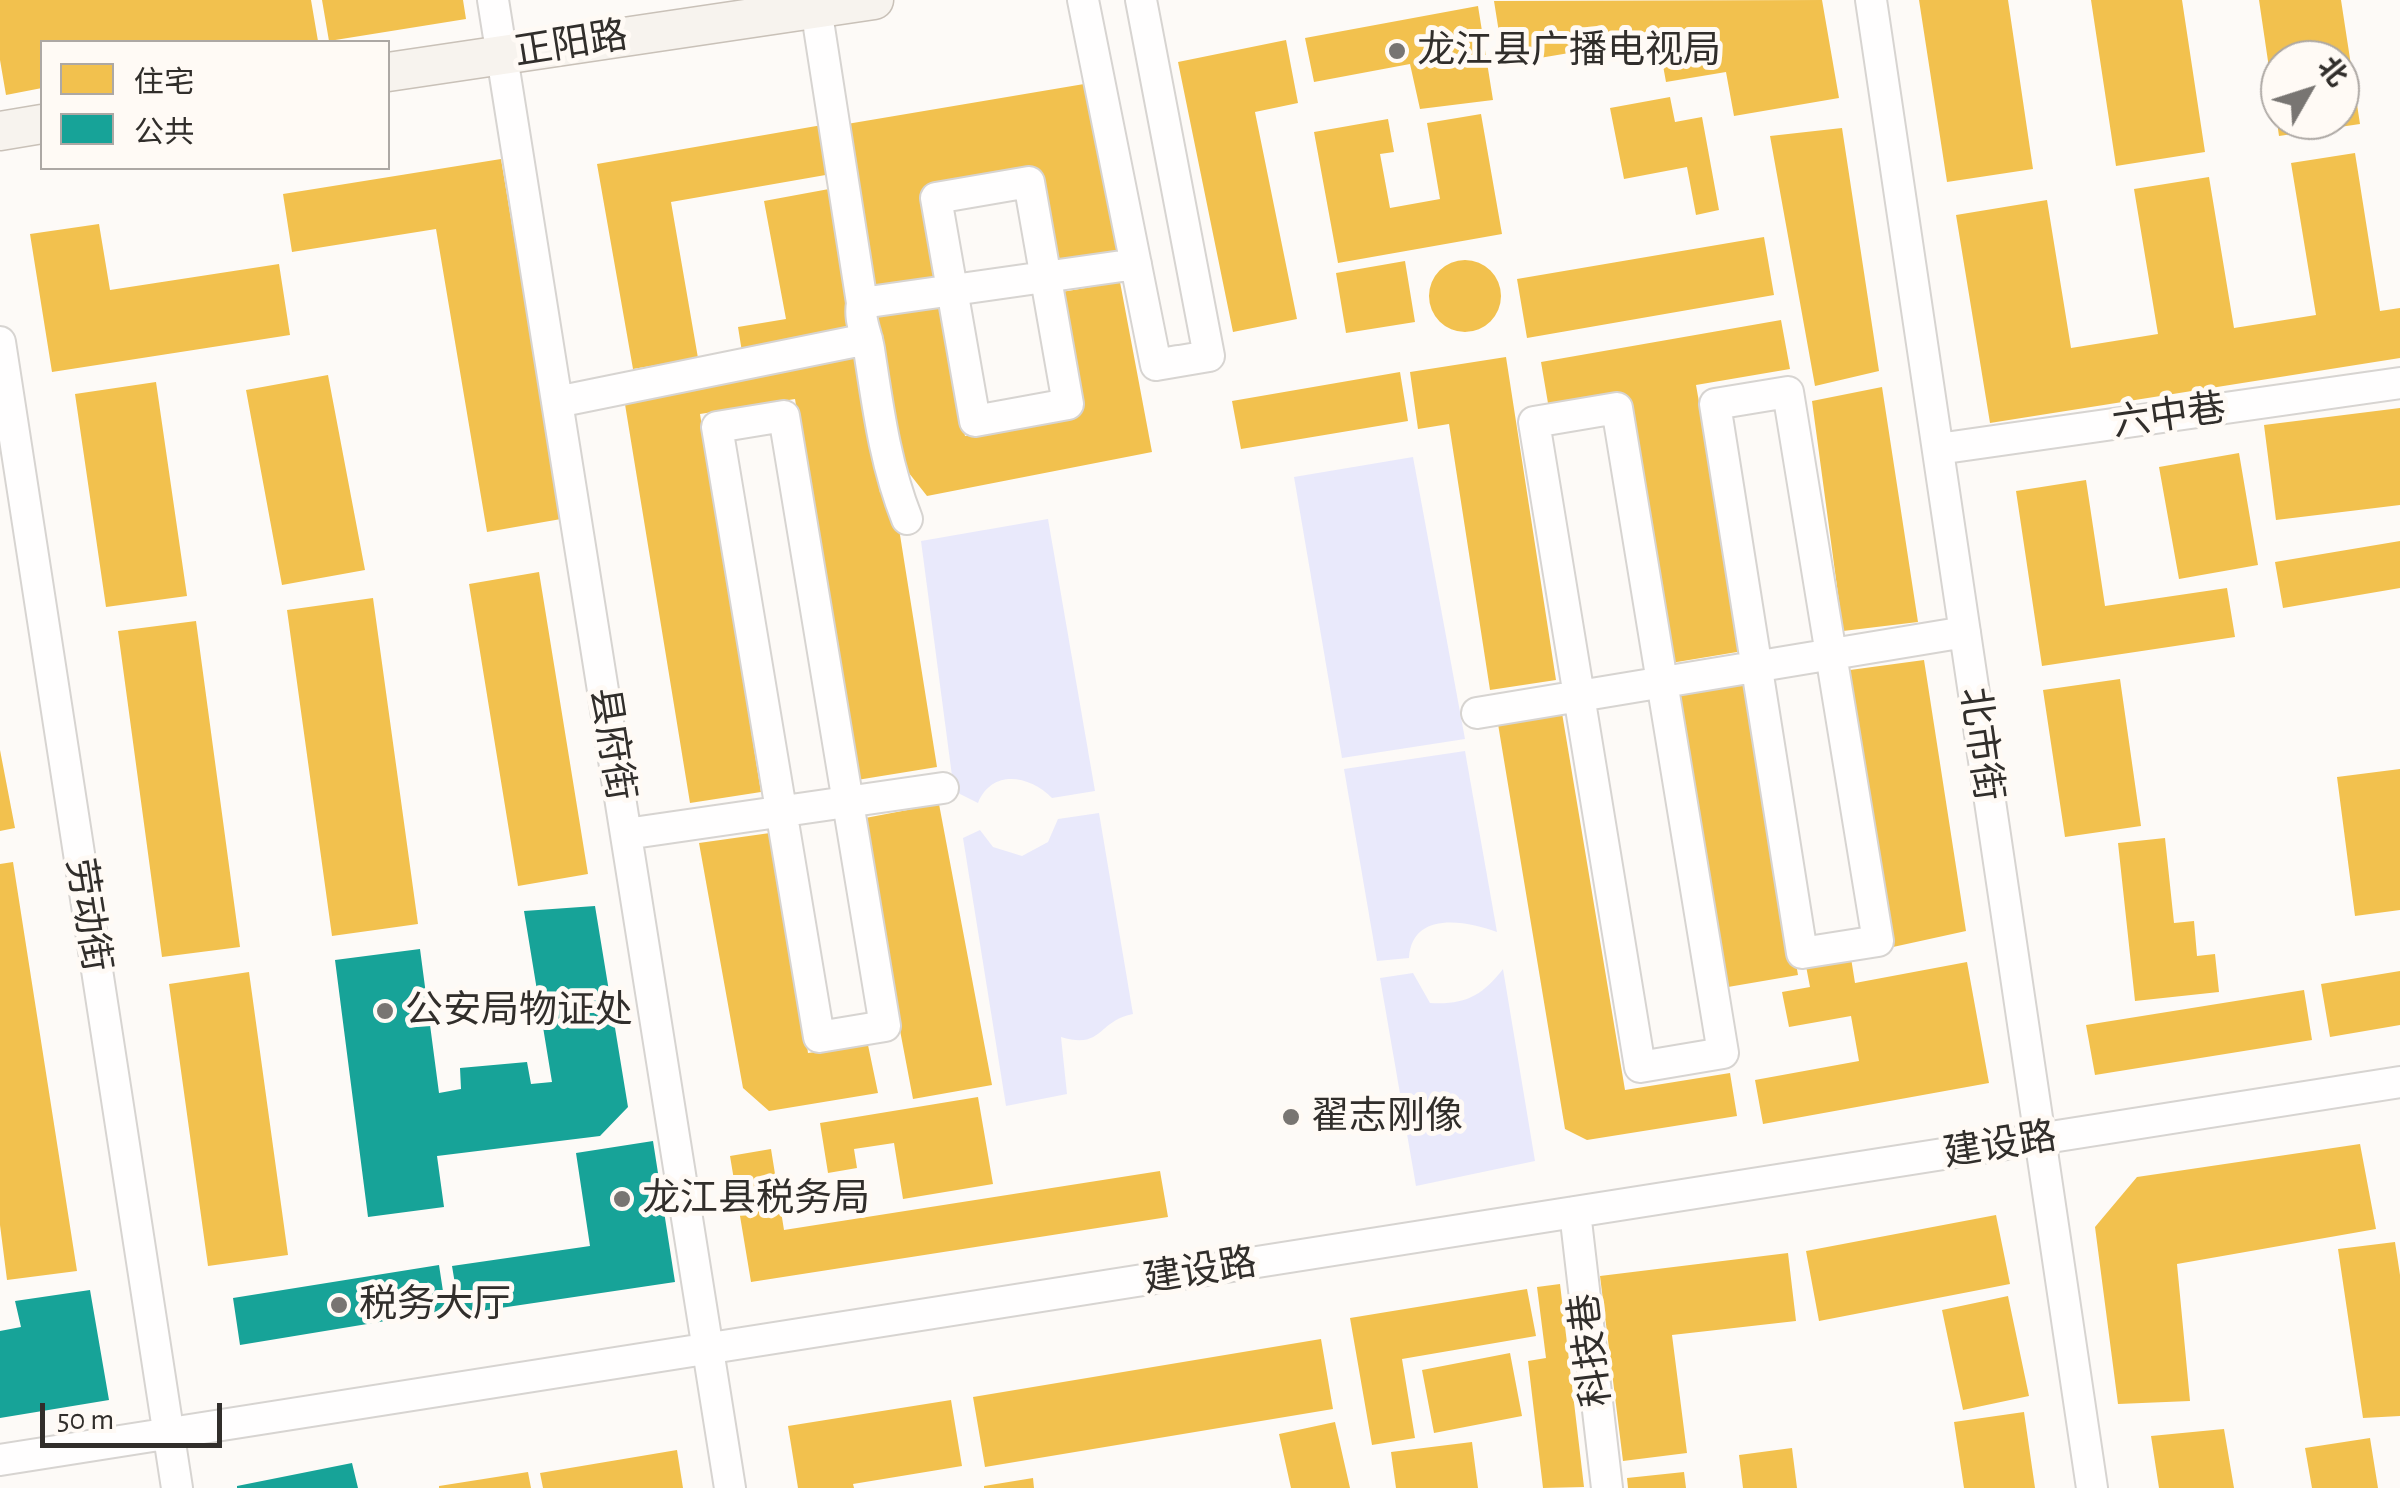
<!DOCTYPE html>
<meta charset="utf-8">
<style>
body{margin:0}
#map{position:relative;width:2400px;height:1488px;overflow:hidden;background:#fdfaf7;font-family:"Alegreya Sans","Noto Sans SC",sans-serif}
canvas{display:block}
.legend{position:absolute;left:40px;top:40px;width:350px;height:130px;box-sizing:border-box;background:#fffaf5;border:2px solid #ada8a4;margin:0;padding:12px 18px;list-style:none;font-size:30px;color:#312e2b}
.legend li{display:flex;align-items:center;gap:20px;height:50px}
.legend b{width:50px;border:2px solid #ada8a4}
.north{position:absolute;left:2260px;top:40px;width:100px;height:100px;box-sizing:border-box;background:#fffaf5;border:2px solid #ada8a4;border-radius:50%;rotate:51deg;font-size:28px;font-weight:700;line-height:40px;text-align:center;color:#312e2b}
.north::after{content:'';display:block;margin:auto;width:35px;height:45px;background:#787572;clip-path:polygon(50% 0,100% 100%,50% 72%,0 100%)}
.scale{position:absolute;left:40px;top:1403px;width:182px;height:45px;box-sizing:border-box;border:5px solid #312e2b;border-top:0;padding-left:12px;font-size:30px;line-height:35px;white-space:nowrap;color:#312e2b;-webkit-text-stroke:8px #fffaf5;paint-order:stroke}
</style>
<div id="map">
<canvas width="2400" height="1488"></canvas>
<ul class="legend">
<li><b style="height:28px;background:#f2c14e"></b>住宅</li>
<li><b style="height:28px;background:#17a398"></b>公共</li>
</ul>
<div class="north">北</div>
<div class="scale">50 m</div>
</div>
<script>
const g = document.querySelector('canvas').getContext('2d');
g.lineJoin = 'round';
function paint(path, color) { g.fillStyle = color; g.fill(path, 'evenodd'); }
function strokePath(path, color, width, dash) { g.strokeStyle = color; g.lineWidth = width; g.lineCap = dash ? 'butt' : 'round'; g.setLineDash(dash || []); g.stroke(path); }
function label(font, color, halo, rows, align = 'center') {
  g.font = font + ' "Alegreya Sans","Noto Sans SC",sans-serif'; g.lineWidth = 10; g.setLineDash([]); g.textBaseline = 'middle'; g.strokeStyle = halo; g.fillStyle = color; for (const [text, x, y, turn = 0] of rows) {
    g.save(); g.translate(x, y); g.rotate((+turn || 0) * Math.PI / 180); g.textAlign = isNaN(turn) ? turn : align; if (halo) g.strokeText(text, 0, 0); g.fillText(text, 0, 0); g.restore();
  }
}
paint(new Path2D(`
 M 1413,457 L 1465,739 L 1342,758 L 1294,477 Z
 M 1048,519 L 1095,791 L 1052,798 C 1029,775 992,769 978,803 L 954,791 L 921,541 Z
 M 1465,751 L 1497,932 C 1467,921 1412,910 1409,958 L 1377,961 L 1344,769 Z
 M 1099,813 L 1133,1014 C 1097,1021 1103,1050 1061,1037 L 1067,1094 L 1006,1106 L 963,838 L 980,830 L 993,847 L 1022,856 L 1048,842 L 1058,819 Z
 M 1503,969 L 1535,1161 L 1416,1186 L 1380,978 L 1413,973 L 1430,1003 C 1465,1005 1482,996 1503,969 Z`), '#e9e9fb');
paint(new Path2D(`
 M 0,0 L 311,0 L 318,41 L 42,42 L 42,88 L 6,95 L 0,60 Z
 M 322,0 L 463,0 L 466,19 L 329,41 Z
 M 1822,0 L 1839,98 L 1734,116 L 1726,72 L 1666,82 L 1658,38 L 1504,64 L 1494,1 Z
 M 1919,0 L 2008,0 L 2033,169 L 1947,182 Z
 M 2091,0 L 2182,0 L 2205,152 L 2116,166 Z
 M 2259,0 L 2341,0 L 2360,124 L 2279,136 ZM 2280,60 L 2340,60 L 2340,120 L 2280,120 Z
 M 1478,6 L 1493,100 L 1420,109 L 1410,64 L 1314,82 L 1305,38 Z
 M 1286,40 L 1298,103 L 1255,112 L 1297,319 L 1233,332 L 1178,62 Z
 M 1090,83 L 1120,261 L 1054,272 L 1036,171 L 927,190 L 941,277 L 875,288 L 847,124 Z
 M 1670,97 L 1675,122 L 1702,117 L 1719,210 L 1696,215 L 1687,167 L 1624,179 L 1610,108 Z
 M 1481,114 L 1502,234 L 1338,263 L 1314,132 L 1388,119 L 1394,152 L 1380,154 L 1390,208 L 1440,199 L 1427,123 Z
 M 828,124 L 837,173 L 671,202 L 698,358 L 633,369 L 597,164 Z
 M 1842,128 L 1879,371 L 1815,386 L 1770,136 Z
 M 2355,153 L 2380,311 L 2400,308 L 2400,358 L 1990,423 L 1956,215 L 2047,200 L 2071,348 L 2158,334 L 2134,189 L 2209,177 L 2234,328 L 2316,315 L 2291,163 Z
 M 501,159 L 561,519 L 487,532 L 436,229 L 292,252 L 283,194 Z
 M 829,189 L 855,332 L 742,352 L 738,327 L 786,319 L 764,201 Z
 M 99,224 L 110,290 L 279,264 L 290,335 L 52,372 L 30,234 Z
 M 1764,237 L 1774,295 L 1527,338 L 1517,279 Z
 M1429 296a36 36 0 1 1 72 0a36 36 0 1 1-72 0Z
 M 1405,261 L 1415,322 L 1346,333 L 1336,273 Z
 M 1120,282 L 1152,452 L 927,496 L 905,468 L 871,314 L 941,301 L 965,436 L 1079,416 L 1056,293 Z
 M 1781,320 L 1790,369 L 1696,385 L 1743,651 L 1671,663 L 1624,402 L 1550,415 L 1541,362 Z
 M 856,355 L 880,493 L 893,491 L 937,767 L 857,780 L 795,399 L 700,414 L 761,792 L 690,803 L 623,392 Z
 M 1506,357 L 1556,680 L 1490,690 L 1449,424 L 1418,429 L 1410,372 Z
 M 1400,372 L 1408,421 L 1241,449 L 1232,401 Z
 M 328,375 L 365,570 L 282,585 L 246,390 Z
 M 156,382 L 187,596 L 106,607 L 75,394 Z
 M 1882,387 L 1918,622 L 1843,631 L 1812,401 Z
 M 2400,408 L 2400,505 L 2276,520 L 2264,425 Z
 M 2239,453 L 2258,565 L 2179,579 L 2159,467 Z
 M 2086,480 L 2105,606 L 2227,588 L 2235,637 L 2042,666 L 2016,491 Z
 M 2400,541 L 2400,588 L 2283,608 L 2275,562 Z
 M 539,572 L 588,874 L 518,886 L 469,584 Z
 M 373,598 L 418,924 L 332,936 L 287,610 Z
 M 196,621 L 240,947 L 162,957 L 118,631 Z
 M 1924,660 L 1966,931 L 1893,947 L 1850,670 Z
 M 2120,679 L 2141,826 L 2065,837 L 2043,690 Z
 M 1748,682 L 1798,975 L 1728,987 L 1679,693 Z
 M 1562,713 L 1625,1090 L 1730,1073 L 1737,1116 L 1587,1140 L 1565,1129 L 1498,724 Z
 M 0,750 L 15,828 L 0,831 Z
 M 2400,769 L 2400,910 L 2355,916 L 2337,777 Z
 M 939,804 L 992,1085 L 913,1099 L 860,819 Z
 M 777,832 L 808,1053 L 868,1045 L 878,1093 L 769,1111 L 743,1088 L 699,843 Z
 M 2165,838 L 2174,923 L 2194,921 L 2197,956 L 2215,954 L 2219,992 L 2135,1001 L 2118,843 Z
 M 13,862 L 77,1271 L 7,1280 L 0,1225 L 0,864 Z
 M 1851,958 L 1855,983 L 1967,962 L 1989,1083 L 1763,1124 L 1755,1080 L 1859,1061 L 1851,1016 L 1789,1027 L 1782,992 L 1810,987 L 1806,966 Z
 M 2400,971 L 2400,1025 L 2330,1037 L 2321,984 Z
 M 249,972 L 288,1255 L 208,1266 L 169,984 Z
 M 2304,990 L 2312,1040 L 2095,1075 L 2086,1025 Z
 M 978,1097 L 993,1184 L 903,1199 L 894,1143 L 854,1149 L 857,1168 L 828,1173 L 820,1123 Z
 M 2360,1144 L 2376,1229 L 2177,1264 L 2190,1401 L 2118,1404 L 2095,1227 L 2137,1177 Z
 M 771,1149 L 784,1230 L 1160,1171 L 1168,1217 L 751,1282 L 730,1156 Z
 M 1996,1215 L 2010,1284 L 1819,1321 L 1806,1251 Z
 M 2395,1242 L 2400,1275 L 2400,1416 L 2363,1418 L 2338,1249 Z
 M 1788,1253 L 1796,1321 L 1672,1335 L 1687,1453 L 1623,1461 L 1600,1276 Z
 M 1560,1284 L 1584,1487 L 1543,1488 L 1528,1361 L 1546,1358 L 1537,1287 Z
 M 1527,1289 L 1536,1336 L 1402,1359 L 1415,1438 L 1372,1445 L 1350,1318 Z
 M 2008,1296 L 2029,1396 L 1963,1410 L 1942,1310 Z
 M 1321,1339 L 1333,1409 L 985,1467 L 973,1397 Z
 M 1510,1353 L 1522,1416 L 1434,1433 L 1422,1370 Z
 M 951,1400 L 962,1466 L 853,1484 L 854,1488 L 798,1488 L 788,1426 Z
 M 2024,1412 L 2035,1488 L 1964,1488 L 1954,1422 Z
 M 1335,1422 L 1350,1488 L 1291,1488 L 1279,1434 Z
 M 2224,1429 L 2234,1488 L 2159,1488 L 2151,1436 Z
 M 2370,1438 L 2378,1488 L 2312,1488 L 2305,1448 Z
 M 1472,1442 L 1478,1488 L 1396,1488 L 1391,1452 Z
 M 1792,1448 L 1797,1488 L 1743,1488 L 1739,1455 Z
 M 677,1450 L 683,1488 L 543,1488 L 540,1473 Z
 M 528,1472 L 531,1488 L 439,1488 L 439,1486 Z
 M 1684,1472 L 1686,1488 L 1628,1488 L 1627,1478 Z
 M 1033,1478 L 1034,1488 L 984,1488 L 984,1486 Z`), '#f2c14e');
paint(new Path2D(`
 M 595,906 L 628,1107 L 600,1136 L 437,1156 L 444,1207 L 368,1217 L 335,960 L 420,949 L 439,1093 L 461,1089 L 460,1068 L 527,1062 L 531,1084 L 552,1082 L 524,911 Z
 M 653,1141 L 675,1282 L 460,1314 L 452,1266 L 590,1246 L 576,1153 Z
 M 439,1265 L 446,1311 L 240,1345 L 233,1298 Z
 M 90,1290 L 109,1400 L 0,1418 L 0,1331 L 21,1327 L 15,1301 Z
 M 352,1463 L 358,1488 L 237,1488 L 237,1486 Z`), '#17a398');
const minor = new Path2D(`
 M 493,0 L 730,1488
 M 1083,0 L 1156,365
 M 1141,0 L 1209,356 L 1156,365 L 1178,361
 M 1871,0 L 2092,1488
 M 816,8 L 862,303 C 859,321 866,331 869,349 C 878,408 885,464 907,519
 M 1029,182 L 1068,404 L 975,421 L 936,198 Z
 M 862,303 L 1136,264
 M 0,342 L 177,1488
 M 1788,392 L 1878,941 L 1802,953 L 1715,404 Z
 M 557,402 L 867,339
 M 1617,408 L 1723,1053 L 1640,1067 L 1534,422 Z
 M 784,416 L 885,1026 L 819,1037 L 717,427 Z
 M 1938,449 L 2400,383
 M 1477,713 L 1965,632
 M 626,834 L 943,788
 M 1575,1212 L 1607,1488
 M 0,1460 L 2400,1082`);
const major = new Path2D(`
 M 388,72 L 874,0
 M 0,131 L 42,124`);
strokePath(minor, '#d7d4d1', 34);
strokePath(major, '#c9c1b8', 41);
strokePath(minor, '#fffefe', 30);
strokePath(major, '#f7f3ee', 38);
for (const [x, y, r, color] of [
 [1397,51,10,"#787572"],
 [385,1011,10,"#787572"],
 [1291,1117,10,"#787572"],
 [622,1199,10,"#787572"],
 [339,1305,10,"#787572"]
]) { const dot = new Path2D(); dot.arc(x, y, r, 0, 2 * Math.PI); g.fillStyle = color; g.fill(dot); strokePath(dot, '#fffaf5', 4); }
label('38px', '#312e2b', '#fffaf5', [
 ["正阳路",571,44,-9],
 ["六中巷",2169,416,-8],
 ["县府街",612,744,81],
 ["北市街",1981,744,82],
 ["劳动街",88,915,81],
 ["建设路",2000,1145,-9],
 ["建设路",1200,1271,-9],
 ["科技巷",1591,1350,-97]
]);
label('38px', '#312e2b', '#fffaf5', [
 ["龙江县广播电视局",1417,51],
 ["公安局物证处",405,1011],
 ["翟志刚像",1311,1117],
 ["龙江县税务局",642,1199],
 ["税务大厅",359,1305]
], 'left');
</script>
